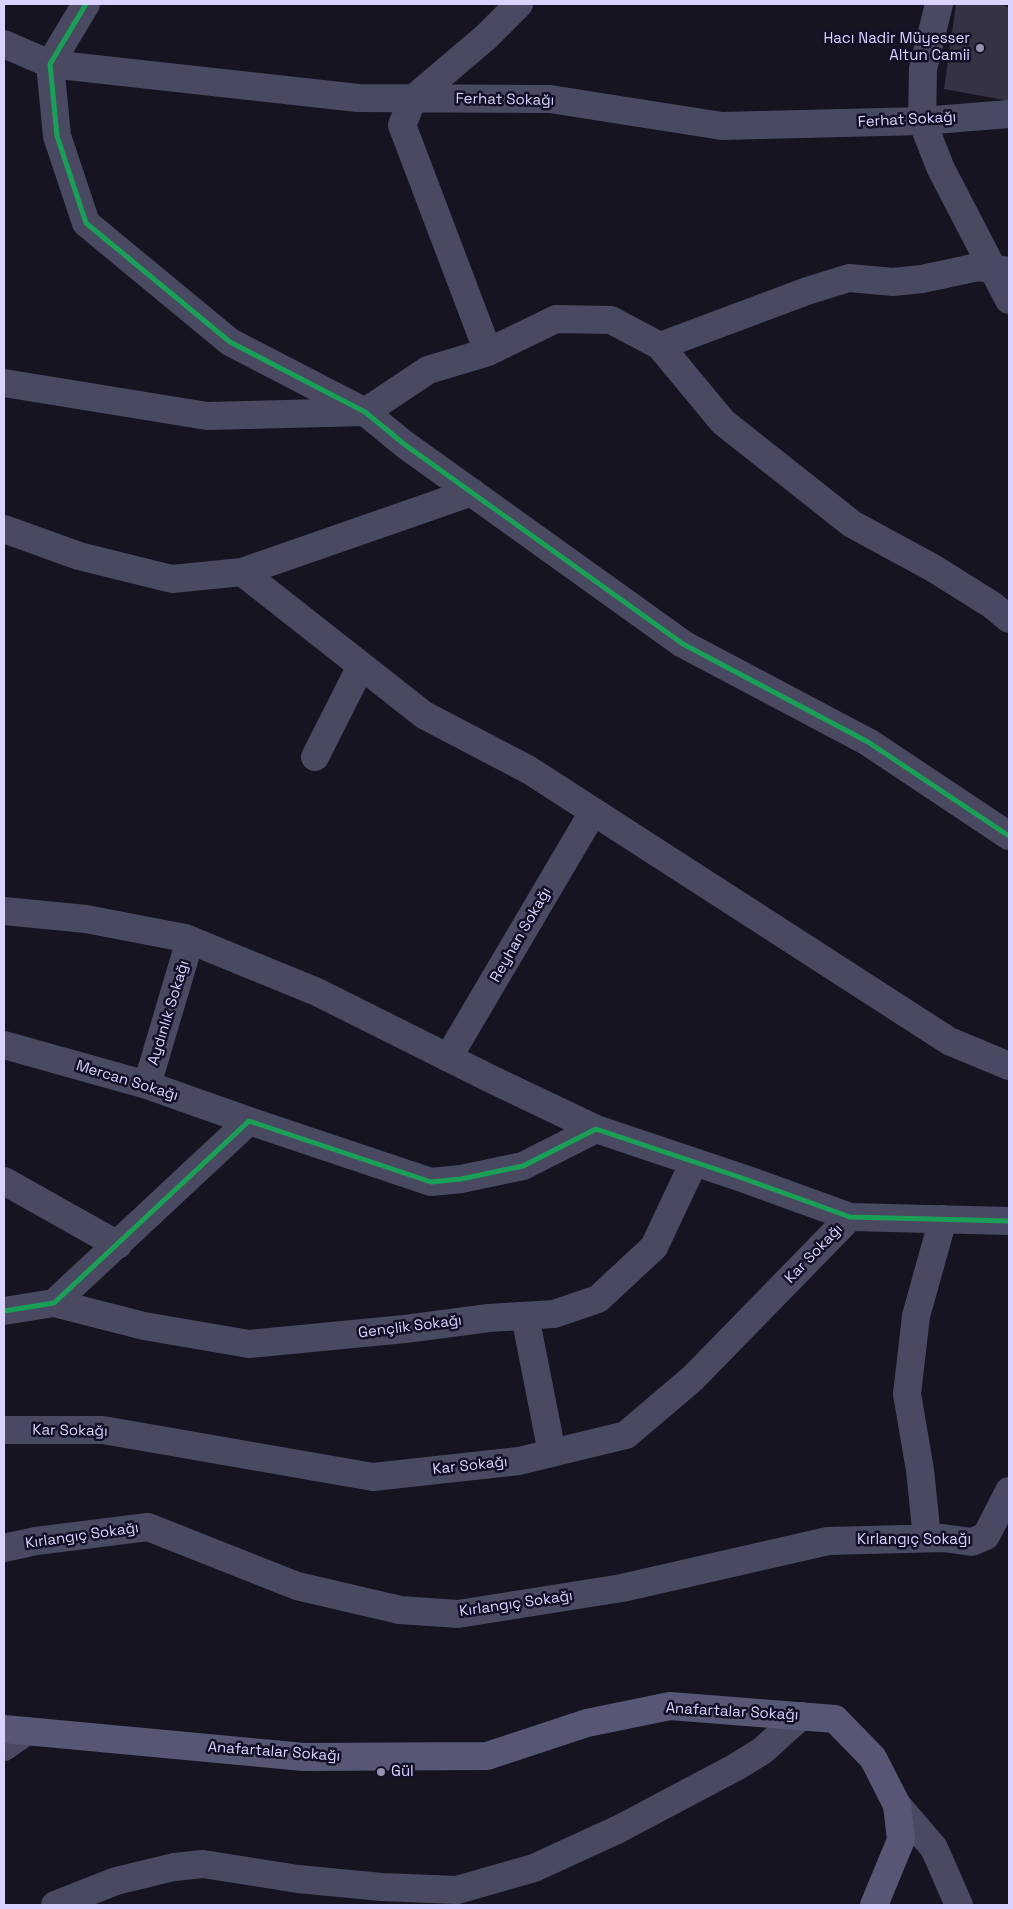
<!DOCTYPE html>
<meta charset="utf-8">
<style>
body{margin:0}
#map{position:relative;width:1013px;height:1909px;overflow:hidden;background:#161421;font-family:"Space Grotesk",sans-serif}
canvas{display:block}
.frame{position:absolute;inset:0;border:5px solid #d9d4ff;pointer-events:none}
</style>
<div id="map">
<canvas width="1013" height="1909"></canvas>
<div class="frame"></div>
</div>
<script>
const g = document.querySelector('canvas').getContext('2d');
g.lineJoin = 'round';
function paint(path, color) { g.fillStyle = color; g.fill(path, 'evenodd'); }
function strokePath(path, color, width, dash) { g.strokeStyle = color; g.lineWidth = width; g.lineCap = dash ? 'butt' : 'round'; g.setLineDash(dash || []); g.stroke(path); }
function label(font, color, halo, rows, align = 'center') {
  g.font = font + ' "Space Grotesk",sans-serif'; g.lineWidth = 5; g.setLineDash([]); g.textBaseline = 'middle'; g.strokeStyle = halo; g.fillStyle = color; for (const [text, x, y, turn = 0] of rows) {
    g.save(); g.translate(x, y); g.rotate((+turn || 0) * Math.PI / 180); g.textAlign = isNaN(turn) ? turn : align; if (halo) g.strokeText(text, 0, 0); g.fillText(text, 0, 0); g.restore();
  }
}
paint(new Path2D(`
 M 956,4 L 1000,4 L 1009,8 L 1009,101 L 944,89 Z`), '#343243');
strokePath(new Path2D(`
 M 86,4 L 50,64 L 57,136 L 86,223 L 230,342 L 365,412 L 404,444 L 683,644 L 868,742 L 1009,836
 M 939,4 L 923,69 L 922,121 L 941,169 L 1009,300
 M 4,44 L 50,64 L 358,98 L 550,99 L 722,126 L 922,121 L 1009,114
 M 660,346 L 723,422 L 852,524 L 933,568 L 992,605 L 1009,619
 M 488,352 L 402,125 L 413,99 L 486,37 L 519,4
 M 4,383 L 207,416 L 365,412 L 428,370 L 488,352 L 556,319 L 611,320 L 660,346 L 807,291 L 849,278 L 893,282 L 922,279 L 978,267 L 1009,271
 M 4,529 L 79,556 L 172,579 L 242,572 L 472,492
 M 242,572 L 424,715 L 529,770 L 949,1041 L 1009,1066
 M 315,757 L 361,666
 M 4,911 L 86,919 L 185,938 L 317,992 L 493,1080 L 596,1129
 M 4,1045 L 147,1085 L 249,1121
 M 448,1058 L 593,812
 M 147,1085 L 190,940
 M 4,1181 L 118,1245
 M 54,1303 L 144,1326 L 249,1344 L 405,1329 L 489,1318 L 554,1314 L 598,1299 L 654,1247 L 694,1162
 M 4,1311 L 54,1303 L 249,1121 L 431,1182 L 461,1179 L 523,1166 L 596,1129 L 745,1179 L 850,1217 L 1009,1221
 M 525,1316 L 552,1453
 M 4,1430 L 103,1430 L 373,1477 L 519,1461 L 626,1435 L 693,1378 L 850,1217
 M 927,1538 L 920,1470 L 907,1394 L 916,1316 L 943,1219
 M 4,1548 L 36,1541 L 148,1527 L 297,1586 L 400,1610 L 458,1614 L 622,1588 L 828,1541 L 943,1538 L 972,1542 L 986,1536 L 1009,1491
 M 4,1747 L 27,1731
 M 897,1805 L 934,1848 L 959,1905
 M 55,1905 L 116,1881 L 174,1867 L 203,1864 L 298,1879 L 382,1887 L 457,1890 L 534,1868 L 619,1829 L 736,1767 L 762,1751 L 801,1716`), '#4a4962', 28);
strokePath(new Path2D(`
 M 4,1729 L 304,1757 L 487,1756 L 587,1723 L 670,1706 L 835,1719 L 873,1758 L 897,1805 L 901,1840 L 874,1905`), '#575674', 28);
strokePath(new Path2D(`
 M 86,4 L 50,64 L 57,136 L 86,223 L 230,342 L 365,412 L 404,444 L 683,644 L 868,742 L 1009,836
 M 4,1311 L 54,1303 L 249,1121 L 431,1182 L 461,1179 L 523,1166 L 596,1129 L 745,1179 L 850,1217 L 1009,1221`), '#1a9f57', 5);
for (const [x, y, r, color] of [
 [980,48,5,"#9591b1"],
 [381,1772,5,"#9591b1"]
]) { const dot = new Path2D(); dot.arc(x, y, r, 0, 2 * Math.PI); g.fillStyle = color; g.fill(dot); strokePath(dot, '#130f26', 2); }
label('15px', '#d9d4ff', '#130f26', [
 ["Hacı Nadir Müyesser",970,39],
 ["Altun Camii",970,56],
 ["Gül",391,1772,"left"]
], 'right');
label('15px', '#d9d4ff', '#130f26', [
 ["Ferhat Sokağı",505,100,1],
 ["Ferhat Sokağı",907,120,-3],
 ["Reyhan Sokağı",521,935,-60],
 ["Aydınlık Sokağı",169,1013,-73],
 ["Mercan Sokağı",127,1081,17],
 ["Kar Sokağı",814,1254,-46],
 ["Gençlik Sokağı",410,1327,-7],
 ["Kar Sokağı",70,1431,1],
 ["Kar Sokağı",470,1466,-6],
 ["Kırlangıç Sokağı",82,1536,-8],
 ["Kırlangıç Sokağı",914,1540],
 ["Kırlangıç Sokağı",516,1604,-8],
 ["Anafartalar Sokağı",732,1712,3],
 ["Anafartalar Sokağı",274,1752,4]
]);
</script>
